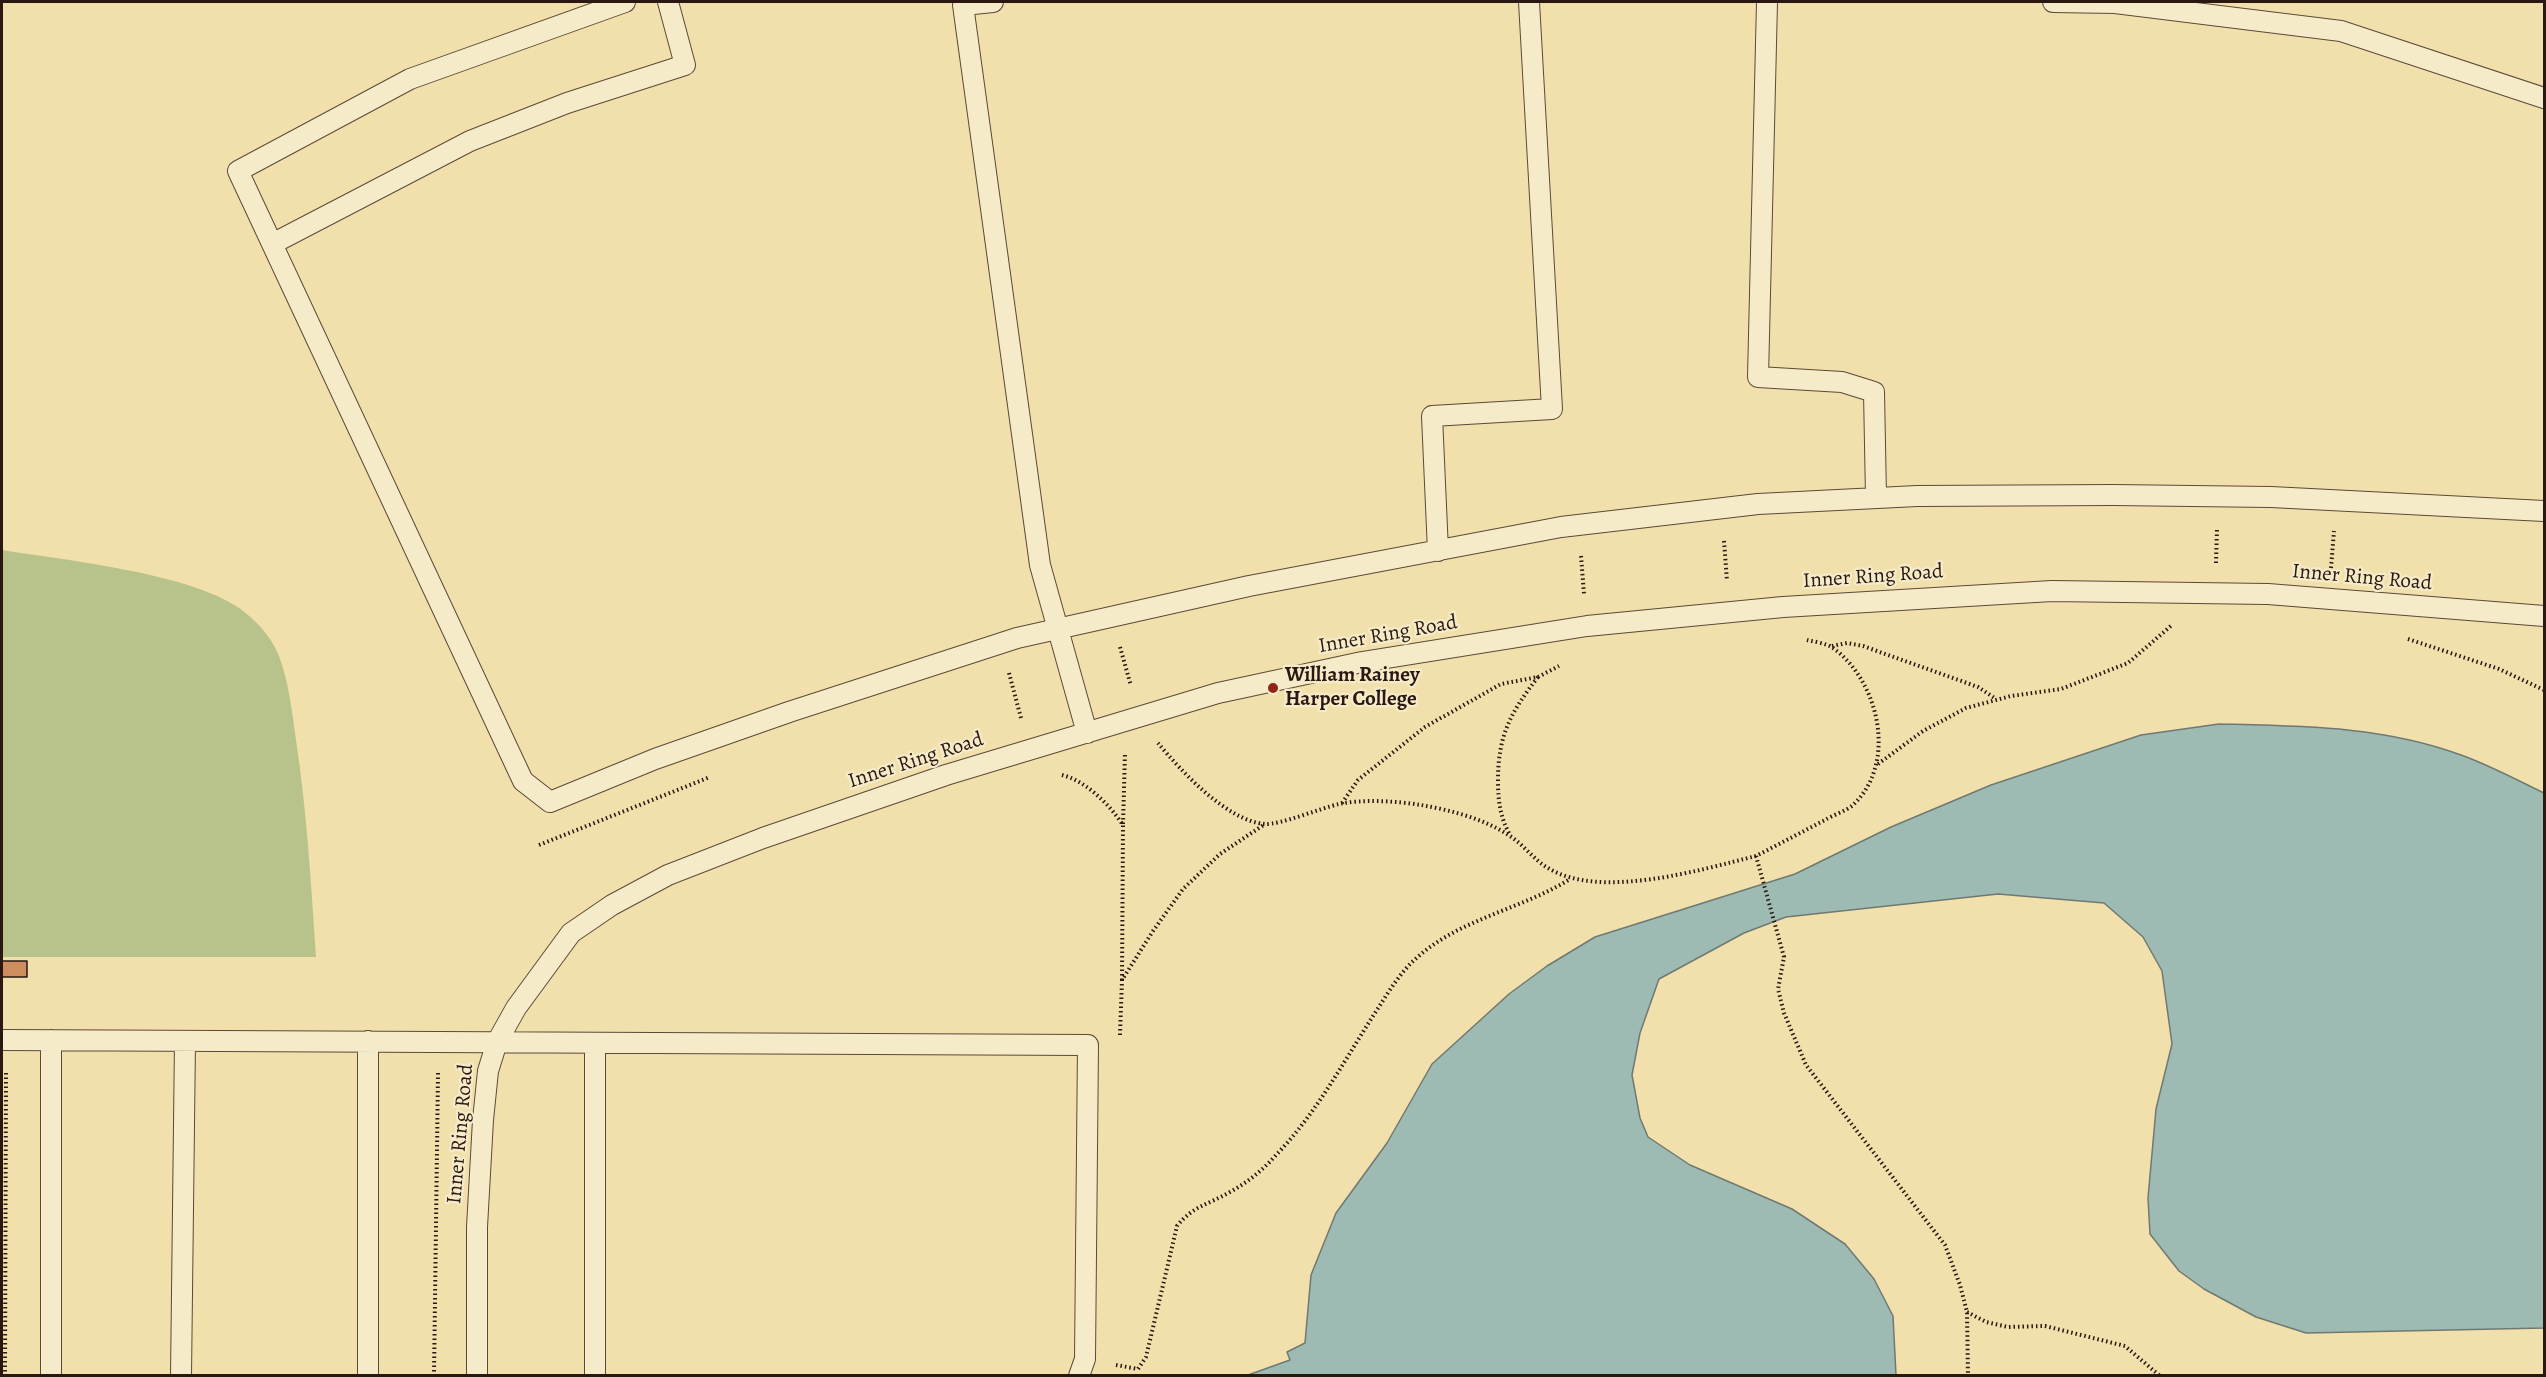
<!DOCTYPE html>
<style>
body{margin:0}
#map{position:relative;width:2546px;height:1377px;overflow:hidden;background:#f1e0ac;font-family:Alegreya,serif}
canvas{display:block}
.frame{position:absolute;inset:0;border:3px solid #291710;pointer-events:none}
</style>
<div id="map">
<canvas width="2546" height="1377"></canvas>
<div class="frame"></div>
</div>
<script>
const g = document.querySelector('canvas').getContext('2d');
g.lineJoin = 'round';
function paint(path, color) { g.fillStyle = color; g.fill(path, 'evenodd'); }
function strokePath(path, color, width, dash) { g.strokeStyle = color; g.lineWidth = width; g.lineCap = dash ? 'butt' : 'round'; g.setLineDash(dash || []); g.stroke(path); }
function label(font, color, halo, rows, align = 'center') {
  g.font = font + ' Alegreya,serif'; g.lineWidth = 4.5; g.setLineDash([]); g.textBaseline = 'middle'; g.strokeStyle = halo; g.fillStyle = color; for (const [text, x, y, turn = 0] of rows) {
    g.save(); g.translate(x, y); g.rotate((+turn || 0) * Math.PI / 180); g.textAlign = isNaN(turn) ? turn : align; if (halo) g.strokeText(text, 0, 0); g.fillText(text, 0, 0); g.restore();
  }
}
paint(new Path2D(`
 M 2,550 C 64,560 189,573 239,608 C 256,620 271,636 279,656 C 289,683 292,712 296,740 C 307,812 311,885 316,957 L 2,957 Z`), '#b8c38b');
const water = new Path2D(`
 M 2219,724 C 2301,726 2383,726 2461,755 C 2489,765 2517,780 2544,793 L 2544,1328 L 2306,1333 L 2256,1317 L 2204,1289 L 2179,1271 L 2150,1234 L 2148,1198 L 2156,1109 L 2172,1044 L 2162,971 L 2143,937 L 2104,903 L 1998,894 L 1786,917 L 1744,933 L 1659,979 L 1640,1033 L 1632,1075 L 1640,1118 L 1648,1137 L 1690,1165 L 1792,1209 L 1845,1244 L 1874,1279 L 1893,1316 L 1896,1375 L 1248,1375 L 1290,1360 L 1287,1352 L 1305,1343 L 1311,1275 L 1336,1213 L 1387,1143 L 1432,1064 L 1509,994 L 1547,966 L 1595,937 L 1795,874 L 1891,827 L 1991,785 L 2141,735 Z`);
paint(water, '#9ebbb3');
strokePath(water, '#6f7972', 1.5);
const building = new Path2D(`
 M 2,961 L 27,961 L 27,977 L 2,977 Z`);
paint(building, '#ce8d5e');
strokePath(building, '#291710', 1.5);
const service = new Path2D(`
 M 625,2 L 410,79 L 238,171 L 523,781 L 550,802 L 655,759 L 789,712 L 1017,638 L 1249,586 L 1561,527 L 1758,504 L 1917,496 L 2113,495 L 2271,497 L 2544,511
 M 993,2 L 963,5 L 1040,565 L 1087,733
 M 1767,2 L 1758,377 L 1842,382 L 1874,392 L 1876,497
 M 2053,2 L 2115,3 L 2341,31 L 2544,98
 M 272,244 L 470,141 L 567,103 L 685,65 L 668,2
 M 1438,551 L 1432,416 L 1552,409 L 1529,2
 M 2,1040 L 1088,1045 L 1085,1359 L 1079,1376
 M 51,1040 L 51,1376
 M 368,1041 L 368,1376
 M 595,1043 L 595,1376
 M 181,1376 L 185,1041
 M 477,1376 L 477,1227 L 483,1120 L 488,1071 L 497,1042 L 516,1008 L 571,933 L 612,905 L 668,875 L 763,838 L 946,775 L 1218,693 L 1362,662 L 1587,626 L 1783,607 L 2052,591 L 2268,594 L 2544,616`);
strokePath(service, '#5b4937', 22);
strokePath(new Path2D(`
 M 1724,541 L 1727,581
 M 1581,556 L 1584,594
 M 2216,563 L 2217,528
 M 2331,568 L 2334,531
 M 2408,639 L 2499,669 L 2544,690
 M 1807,640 C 1815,642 1826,643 1833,648 C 1879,681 1898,763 1853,805 C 1846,811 1833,815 1825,820 C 1802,832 1779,844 1756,856 L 1784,957 L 1778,989 L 1784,1013 L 1806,1065 L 1945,1245 L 1960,1285 L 1967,1312 L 1968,1376
 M 1832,646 L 1847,643 L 1863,646 L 1978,687 L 1996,699
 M 1120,647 L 1131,686
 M 1009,673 L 1021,718
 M 1538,677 L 1559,666
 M 1158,743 C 1181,771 1227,821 1265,824 C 1280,825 1321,808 1339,804 C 1364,799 1395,801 1421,805 C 1450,810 1485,819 1510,836 C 1524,845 1534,860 1548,868 C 1600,900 1700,870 1756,856
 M 1878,764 L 1923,731 L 1966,708 L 2011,696 L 2061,689 L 2128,663 L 2172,625
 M 1062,775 C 1086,781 1109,804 1123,825 L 1122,980
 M 1342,803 L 1358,780 L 1425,727 L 1501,684 L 1538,677 C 1511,712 1498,735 1498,780 C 1498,801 1500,817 1510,835
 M 1123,824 L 1125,753
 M 539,845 L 710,777
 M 1120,1035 L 1122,980 L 1153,931 L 1183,889 L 1220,854 L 1265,824
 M 1967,1312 L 1986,1322 L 2008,1327 L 2045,1326 L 2125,1346 L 2160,1376
 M 1116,1365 L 1138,1369 L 1146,1357 L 1177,1226 C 1194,1205 1208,1205 1230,1192 C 1248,1182 1263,1170 1276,1155 C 1315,1115 1343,1063 1373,1016 C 1387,995 1400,971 1420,955 C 1463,918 1522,909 1570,879
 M 5,1376 L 6,1070
 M 434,1376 L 438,1073`), '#291710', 4, [1.5, 3]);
strokePath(service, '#f6ebc9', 20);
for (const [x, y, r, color] of [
 [1273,688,6,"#8f2418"]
]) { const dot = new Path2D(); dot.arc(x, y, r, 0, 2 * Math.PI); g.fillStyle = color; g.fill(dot); strokePath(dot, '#f6ebc9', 2); }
label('21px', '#291710', '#f6ebc9', [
 ["Inner Ring Road",1873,577,-4],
 ["Inner Ring Road",2362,578,5],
 ["Inner Ring Road",1388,635,-10],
 ["Inner Ring Road",916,761,-18],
 ["Inner Ring Road",461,1134,-85]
]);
label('bold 21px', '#291710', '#f6ebc9', [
 ["William Rainey",1285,676],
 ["Harper College",1285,700]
], 'left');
</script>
